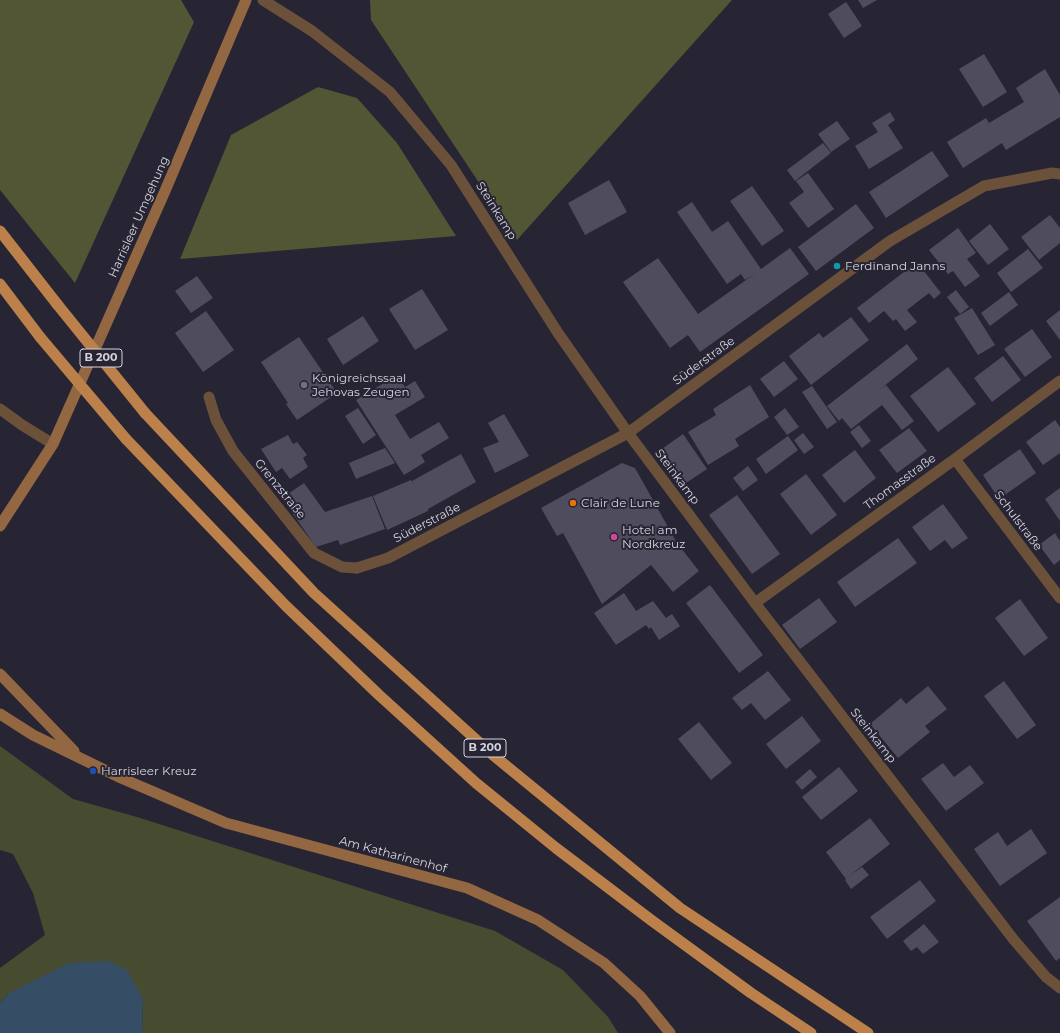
<!DOCTYPE html>
<meta charset="utf-8">
<style>
body{margin:0}
canvas{display:block;background:#272433}
</style>
<canvas width="1060" height="1033"></canvas>
<script>
const g = document.querySelector('canvas').getContext('2d');
g.lineJoin = 'round';
function paint(path, color) { g.fillStyle = color; g.fill(path, 'evenodd'); }
function strokePath(path, color, width, dash) { g.strokeStyle = color; g.lineWidth = width; g.lineCap = dash ? 'butt' : 'round'; g.setLineDash(dash || []); g.stroke(path); }
function label(font, color, halo, rows, align = 'center') {
  g.font = font + ' Montserrat,sans-serif'; g.lineWidth = 4; g.setLineDash([]); g.textBaseline = 'middle'; g.strokeStyle = halo; g.fillStyle = color; for (const [text, x, y, turn = 0] of rows) {
    g.save(); g.translate(x, y); g.rotate((+turn || 0) * Math.PI / 180); g.textAlign = isNaN(turn) ? turn : align; if (halo) g.strokeText(text, 0, 0); g.fillText(text, 0, 0); g.restore();
  }
}
paint(new Path2D(`
 M 0,746 L 73,799 L 137,817 L 495,931 L 563,970 L 608,1017 L 618,1033 L 142,1033 L 143,999 L 9,993 L 0,1003 L 0,968 L 45,935 L 33,893 L 13,854 L 0,850 Z`), '#474b30');
paint(new Path2D(`
 M 0,0 L 181,0 L 194,22 L 75,283 L 0,190 Z
 M 370,0 L 732,0 L 517,240 L 371,20 Z
 M 318,87 L 357,98 L 397,143 L 456,236 L 180,259 L 231,135 Z`), '#525634');
paint(new Path2D(`
 M 109,961 L 127,970 L 143,999 L 142,1033 L 0,1033 L 0,1003 L 9,993 L 69,963 Z`), '#354e66');
paint(new Path2D(`
 M 858,0 L 877,0 L 863,8 Z
 M 846,2 L 862,26 L 844,38 L 828,14 Z
 M 984,54 L 1007,92 L 983,107 L 959,69 Z
 M 1045,69 L 1060,95 L 1060,117 L 1006,150 L 1002,143 L 963,168 L 947,142 L 986,118 L 989,123 L 1024,102 L 1016,88 Z
 M 890,112 L 895,120 L 888,125 L 903,148 L 869,169 L 855,146 L 878,132 L 872,123 Z
 M 837,121 L 850,139 L 831,152 L 818,134 Z
 M 823,143 L 831,153 L 795,181 L 787,170 Z
 M 932,151 L 949,176 L 886,218 L 869,192 Z
 M 808,173 L 834,209 L 808,228 L 789,203 L 804,192 L 796,181 Z
 M 609,180 L 627,212 L 585,235 L 568,203 Z
 M 752,186 L 784,231 L 762,246 L 730,201 Z
 M 692,202 L 712,232 L 728,221 L 761,269 L 790,248 L 809,274 L 700,352 L 688,335 L 670,348 L 623,282 L 658,258 L 698,314 L 756,273 L 745,280 L 741,274 L 727,284 L 677,212 Z
 M 856,204 L 874,228 L 816,271 L 798,247 Z
 M 1050,215 L 1060,228 L 1060,243 L 1039,260 L 1021,237 Z
 M 990,224 L 1009,249 L 988,265 L 969,241 Z
 M 958,228 L 976,253 L 967,259 L 980,276 L 965,287 L 953,271 L 948,274 L 929,250 Z
 M 1028,249 L 1043,268 L 1011,292 L 997,273 Z
 M 917,262 L 941,293 L 934,299 L 929,293 L 907,310 L 917,322 L 905,331 L 896,319 L 893,321 L 884,311 L 869,323 L 857,308 Z
 M 197,276 L 213,298 L 191,313 L 175,291 Z
 M 422,289 L 448,330 L 415,350 L 389,309 Z
 M 956,290 L 969,307 L 960,314 L 947,297 Z
 M 1009,292 L 1018,305 L 990,326 L 981,313 Z
 M 972,308 L 995,345 L 978,355 L 954,318 Z
 M 1060,310 L 1060,340 L 1046,321 Z
 M 206,311 L 234,350 L 203,372 L 175,333 Z
 M 363,316 L 379,341 L 343,365 L 327,339 Z
 M 851,317 L 869,340 L 811,385 L 789,356 L 819,333 L 823,338 Z
 M 1032,329 L 1052,357 L 1025,377 L 1004,349 Z
 M 299,337 L 337,393 L 297,420 L 286,404 L 288,403 L 261,362 Z
 M 907,344 L 918,359 L 879,390 L 886,385 L 914,421 L 902,430 L 882,405 L 851,429 L 842,418 L 839,421 L 827,406 Z
 M 1003,356 L 1021,380 L 992,402 L 974,378 Z
 M 784,361 L 798,379 L 774,397 L 760,379 Z
 M 948,367 L 976,404 L 938,432 L 910,396 Z
 M 397,375 L 405,387 L 415,381 L 425,397 L 395,415 L 410,439 L 439,422 L 449,438 L 421,455 L 425,462 L 404,475 L 356,400 Z
 M 750,385 L 769,417 L 735,439 L 739,446 L 708,465 L 688,432 L 716,415 L 713,409 Z
 M 812,386 L 837,422 L 827,429 L 802,392 Z
 M 358,408 L 376,435 L 363,444 L 345,416 Z
 M 785,408 L 799,427 L 787,435 L 774,417 Z
 M 504,414 L 529,456 L 495,473 L 483,448 L 499,442 L 488,423 Z
 M 1055,420 L 1060,427 L 1060,453 L 1043,465 L 1026,442 Z
 M 859,425 L 871,441 L 862,448 L 850,432 Z
 M 909,428 L 927,451 L 897,473 L 879,450 Z
 M 803,433 L 814,447 L 804,454 L 794,440 Z
 M 683,434 L 707,469 L 680,487 L 656,453 Z
 M 288,435 L 293,444 L 297,442 L 307,455 L 303,458 L 308,467 L 290,479 L 282,468 L 276,472 L 261,449 Z
 M 788,436 L 798,450 L 766,474 L 756,459 Z
 M 385,448 L 395,463 L 356,479 L 349,463 Z
 M 1020,449 L 1036,473 L 999,499 L 983,475 Z
 M 855,450 L 876,478 L 844,503 L 822,475 Z
 M 461,454 L 476,482 L 428,509 L 428,511 L 387,530 L 373,496 L 411,480 L 416,488 L 412,481 Z
 M 622,463 L 635,468 L 677,543 L 699,571 L 673,592 L 651,565 L 602,604 L 563,533 L 557,536 L 541,508 Z
 M 748,466 L 758,480 L 743,491 L 733,478 Z
 M 806,474 L 837,515 L 811,535 L 780,494 Z
 M 304,483 L 325,512 L 372,496 L 385,529 L 340,545 L 338,540 L 316,547 L 282,498 Z
 M 1060,488 L 1060,521 L 1045,499 Z
 M 737,495 L 780,554 L 752,574 L 709,515 Z
 M 943,504 L 968,538 L 952,549 L 945,540 L 930,551 L 912,527 Z
 M 1055,533 L 1060,541 L 1060,560 L 1054,565 L 1039,545 Z
 M 898,538 L 917,563 L 855,607 L 837,582 Z
 M 710,585 L 763,655 L 739,673 L 686,603 Z
 M 624,593 L 636,611 L 653,601 L 666,618 L 672,614 L 680,626 L 659,640 L 651,627 L 649,629 L 646,625 L 616,645 L 594,613 Z
 M 819,598 L 837,622 L 800,649 L 782,625 Z
 M 1020,599 L 1048,638 L 1024,656 L 995,618 Z
 M 768,671 L 791,700 L 765,720 L 751,703 L 742,710 L 732,698 Z
 M 1004,681 L 1036,725 L 1017,739 L 984,696 Z
 M 928,686 L 947,709 L 925,726 L 930,732 L 898,758 L 870,724 L 901,698 L 906,704 Z
 M 802,716 L 821,741 L 786,769 L 766,744 Z
 M 699,722 L 732,763 L 711,780 L 678,739 Z
 M 943,763 L 954,777 L 970,765 L 984,783 L 946,811 L 921,779 Z
 M 839,767 L 858,791 L 821,820 L 802,797 Z
 M 810,769 L 817,777 L 802,790 L 795,782 Z
 M 870,818 L 890,844 L 849,876 L 862,867 L 869,875 L 851,889 L 845,880 L 846,879 L 826,852 Z
 M 1031,829 L 1047,853 L 1000,886 L 974,849 L 998,832 L 1007,846 Z
 M 920,880 L 936,901 L 887,939 L 870,917 Z
 M 1060,897 L 1060,958 L 1056,961 L 1027,921 Z
 M 924,924 L 939,942 L 923,954 L 917,947 L 911,951 L 903,941 Z`), '#4f4c5d');
strokePath(new Path2D(`
 M 209,397 L 216,420 L 233,451 L 314,553 L 342,567 L 357,568
 M 0,409 L 22,425 L 53,444`), '#6b503a', 11);
strokePath(new Path2D(`
 M 263,0 L 312,31 L 390,92 L 451,165 L 558,333 L 628,433 L 755,603 L 1014,940 L 1046,977 L 1060,988
 M 955,459 L 1060,598
 M 357,568 L 388,558 L 628,433 L 890,241 L 984,186 L 1052,173 L 1060,174
 M 755,603 L 955,459 L 1060,381`), '#6b503a', 11);
strokePath(new Path2D(`
 M 0,526 L 53,444 L 165,191 L 246,0
 M 0,674 L 74,751
 M 0,714 L 33,735 L 121,778 L 226,823 L 467,888 L 538,920 L 604,963 L 640,996 L 670,1033`), '#926742', 11);
strokePath(new Path2D(`
 M 0,231 L 57,304
 M 0,284 L 40,337
 M 145,413 L 314,593 L 493,755 L 680,908 L 868,1033
 M 126,439 L 286,606 L 379,695 L 476,783 L 556,848 L 651,920 L 751,993 L 811,1033`), '#bc804a', 11);
strokePath(new Path2D(`
 M 57,304 L 145,413
 M 40,337 L 126,439`), '#bc804a', 11);
for (const [x, y, r, color] of [
 [837,266,4,"#0f9aa8"],
 [304,385,4,"#6b7280"],
 [573,503,4,"#e8710a"],
 [614,537,4,"#d1479c"],
 [93,771,4,"#1a4fb4"]
]) { const dot = new Path2D(); dot.arc(x, y, r, 0, 2 * Math.PI); g.fillStyle = color; g.fill(dot); strokePath(dot, '#272433', 1.5); }
for (const [x, y, w] of [
 [101,358,42],
 [485,748,42]
]) { const box = new Path2D(); box.roundRect(x - w / 2, y - 9, w, 18, 3); g.fillStyle = '#272433'; g.fill(box); strokePath(box, '#d5d4de', 1); }
label('bold 11px', '#d5d4de', null, [
 ["B 200",101,358],
 ["B 200",485,748]
]);
label('12px', '#d5d4de', '#272433', [
 ["Steinkamp",496,211,58],
 ["Harrisleer Umgehung",139,217,-66],
 ["Süderstraße",704,361,-36],
 ["Steinkamp",677,477,53],
 ["Thomasstraße",900,482,-36],
 ["Grenzstraße",280,489,51],
 ["Schulstraße",1018,521,53],
 ["Süderstraße",427,523,-27],
 ["Steinkamp",873,736,52],
 ["Am Katharinenhof",393,855,15]
]);
label('12px', '#d5d4de', '#272433', [
 ["Ferdinand Janns",845,266],
 ["Königreichssaal",312,378],
 ["Jehovas Zeugen",312,392],
 ["Clair de Lune",581,503],
 ["Hotel am",622,530],
 ["Nordkreuz",622,544],
 ["Harrisleer Kreuz",101,771]
], 'left');
</script>
